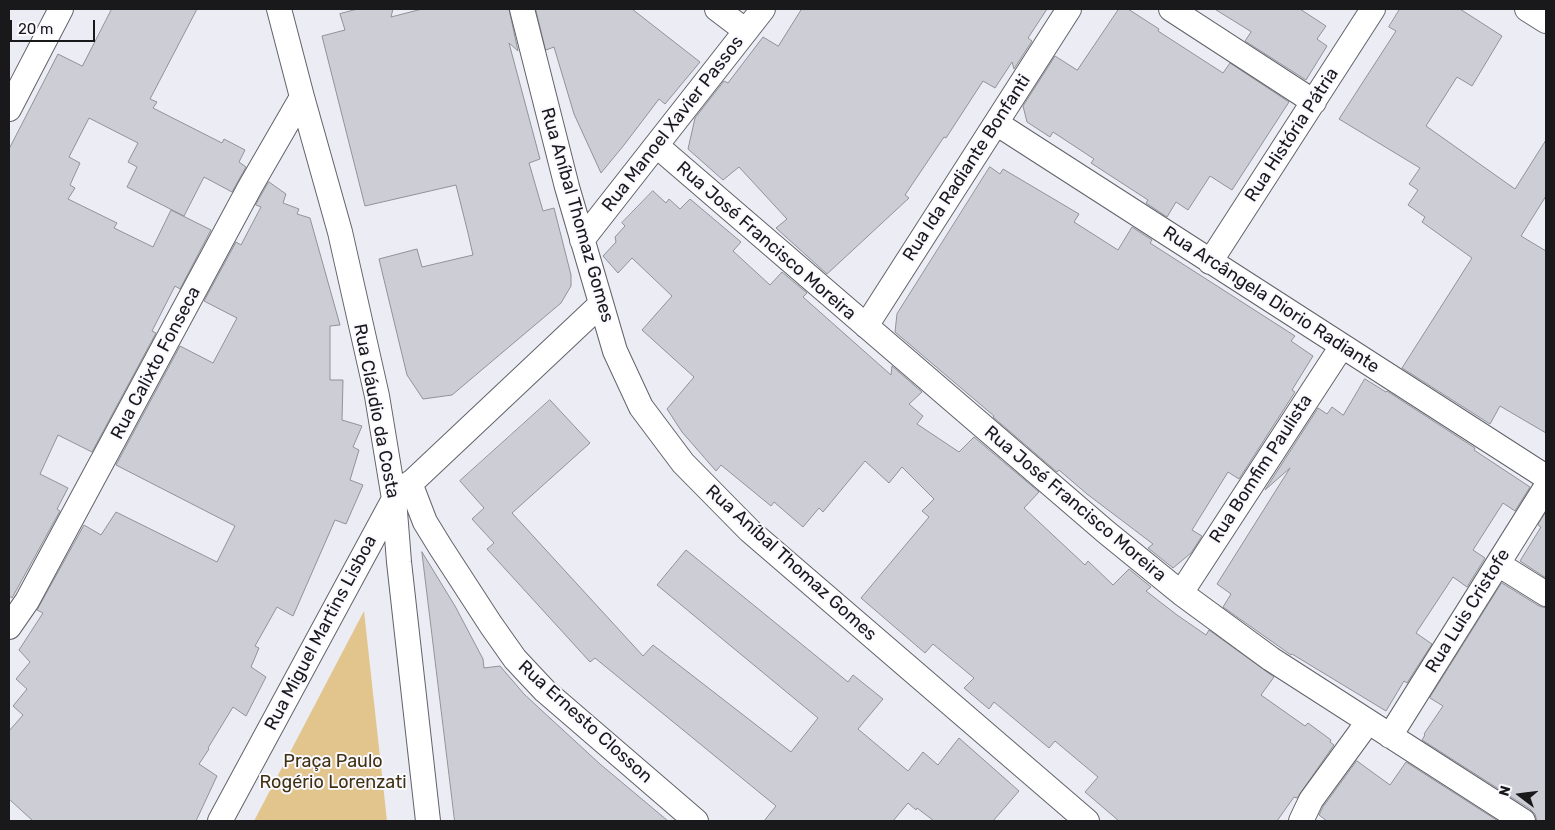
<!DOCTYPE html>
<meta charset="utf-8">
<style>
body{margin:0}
#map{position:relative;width:1555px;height:830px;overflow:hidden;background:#ebecf4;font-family:Rubik,sans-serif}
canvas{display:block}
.frame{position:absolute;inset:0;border:10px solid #19191c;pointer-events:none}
.north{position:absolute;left:1495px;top:770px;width:50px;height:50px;-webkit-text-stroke:4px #f9f9ff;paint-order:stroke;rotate:285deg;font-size:14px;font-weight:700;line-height:20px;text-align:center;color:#19191c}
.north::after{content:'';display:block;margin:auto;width:18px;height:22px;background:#19191c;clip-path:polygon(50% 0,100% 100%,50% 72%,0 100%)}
.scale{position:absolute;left:10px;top:20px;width:85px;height:22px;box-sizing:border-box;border:2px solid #19191c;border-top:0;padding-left:6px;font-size:15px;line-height:18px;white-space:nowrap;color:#19191c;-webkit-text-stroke:4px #f9f9ff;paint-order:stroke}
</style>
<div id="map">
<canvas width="1555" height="830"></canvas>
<div class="frame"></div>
<div class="north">N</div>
<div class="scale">20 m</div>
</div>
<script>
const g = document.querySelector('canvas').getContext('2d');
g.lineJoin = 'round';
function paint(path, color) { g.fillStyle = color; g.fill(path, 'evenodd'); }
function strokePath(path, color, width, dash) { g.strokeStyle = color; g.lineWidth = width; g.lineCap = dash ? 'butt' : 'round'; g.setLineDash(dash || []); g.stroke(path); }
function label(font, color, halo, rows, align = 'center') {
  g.font = font + ' Rubik,sans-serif'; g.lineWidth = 4; g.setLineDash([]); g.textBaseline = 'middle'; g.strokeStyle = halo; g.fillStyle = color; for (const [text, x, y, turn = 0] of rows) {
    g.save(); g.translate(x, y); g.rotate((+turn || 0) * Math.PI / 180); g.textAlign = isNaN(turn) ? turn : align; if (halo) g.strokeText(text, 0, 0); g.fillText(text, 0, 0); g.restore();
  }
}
paint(new Path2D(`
 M 364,611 L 387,821 L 254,821 Z`), '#e1c58c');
const building = new Path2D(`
 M 112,9 L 197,9 L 150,99 L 157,102 L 153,108 L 222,143 L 224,139 L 245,150 L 239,162 L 246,167 L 232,192 L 204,177 L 184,216 L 127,187 L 137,167 L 128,162 L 138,143 L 89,118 L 69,157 L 80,163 L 70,185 L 75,188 L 68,199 L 117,223 L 114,228 L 153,247 L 171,210 L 211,230 L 180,289 L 175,286 L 152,331 L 156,333 L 92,452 L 58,435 L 40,474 L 68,488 L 57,509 L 60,511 L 12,598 L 9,596 L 9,149 L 58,54 L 82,66 Z
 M 358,9 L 393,9 L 391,17 L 422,9 L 509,9 L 518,51 L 509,43 L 540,159 L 529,163 L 543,211 L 554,208 L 571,275 L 571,286 L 561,303 L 452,395 L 423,399 L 407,375 L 379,259 L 417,249 L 422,267 L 473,255 L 468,233 L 456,185 L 365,206 L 322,36 L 345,30 L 340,14 Z
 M 536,9 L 632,9 L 700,62 L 665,104 L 659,99 L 624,145 L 601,173 L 574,114 L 554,47 L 546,50 Z
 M 802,9 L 1047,9 L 1028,38 L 1032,41 L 1014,69 L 1012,62 L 995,88 L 983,81 L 946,138 L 944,137 L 905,195 L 909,198 L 827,274 L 776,228 L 787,219 L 739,167 L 723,180 L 688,149 L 695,118 L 724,81 L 728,83 L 763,37 L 778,46 Z
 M 1119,9 L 1128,9 L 1159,29 L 1158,31 L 1223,73 L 1230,63 L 1289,102 L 1232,190 L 1210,176 L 1188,210 L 1176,202 L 1167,217 L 1146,203 L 1148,200 L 1091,163 L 1094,159 L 1053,132 L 1050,137 L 1027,122 L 1023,106 L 1055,56 L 1077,70 Z
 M 1215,9 L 1300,9 L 1326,26 L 1317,39 L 1327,46 L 1306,80 L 1245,41 L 1251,32 Z
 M 1400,9 L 1460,9 L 1502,36 L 1472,86 L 1457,77 L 1426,126 L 1515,189 L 1546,140 L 1546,196 L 1521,236 L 1546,251 L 1546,433 L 1500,406 L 1490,424 L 1402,368 L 1472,258 L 1422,222 L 1425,217 L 1408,205 L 1418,190 L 1409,184 L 1420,168 L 1339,119 L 1396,31 L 1389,27 Z
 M 990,167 L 1000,174 L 1003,169 L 1079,214 L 1074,222 L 1118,250 L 1132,227 L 1152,240 L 1150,243 L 1295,336 L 1291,341 L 1313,356 L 1292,390 L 1295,392 L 1239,479 L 1228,472 L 1192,530 L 1202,536 L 1191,553 L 1173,568 L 1148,548 L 1153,544 L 1087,494 L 1059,470 L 1057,472 L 993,417 L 994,416 L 895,332 L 897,314 Z
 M 269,182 L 286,194 L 283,203 L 299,209 L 297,214 L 310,218 L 340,325 L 330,326 L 330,380 L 343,380 L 342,420 L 362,426 L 353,447 L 359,450 L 350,480 L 363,485 L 346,524 L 335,520 L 293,616 L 277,607 L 255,646 L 259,648 L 251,667 L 266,677 L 246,716 L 233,707 L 208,748 L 209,749 L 199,764 L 217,776 L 196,821 L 33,821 L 9,799 L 9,731 L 23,715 L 13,706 L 27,689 L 16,679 L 30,662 L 19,650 L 43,613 L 37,610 L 84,525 L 101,535 L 116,512 L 217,562 L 235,526 L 116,465 L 180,346 L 213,363 L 237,318 L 204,301 L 236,242 L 241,245 L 261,207 L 256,205 Z
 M 653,191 L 666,203 L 669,199 L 680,209 L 690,199 L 741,242 L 733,251 L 770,285 L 782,272 L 807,293 L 803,297 L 891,375 L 892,366 L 922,392 L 909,404 L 923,416 L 917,424 L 959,452 L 974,437 L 1039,492 L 1024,508 L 1085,565 L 1088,561 L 1113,585 L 1129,569 L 1151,587 L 1146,591 L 1177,615 L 1206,635 L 1209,630 L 1274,677 L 1261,695 L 1305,726 L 1308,723 L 1331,740 L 1330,742 L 1334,745 L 1297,798 L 1294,797 L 1277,821 L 1119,821 L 1085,792 L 1098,777 L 1055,741 L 1049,748 L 994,702 L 989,709 L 964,688 L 974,678 L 933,644 L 925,653 L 861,598 L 929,517 L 922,511 L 934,499 L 902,467 L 889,483 L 865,461 L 823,512 L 819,508 L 803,527 L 774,502 L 771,506 L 721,465 L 716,471 L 682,432 L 667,409 L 694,377 L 642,330 L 672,296 L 632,258 L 618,273 L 603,256 L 616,242 L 615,237 L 625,226 L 622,223 Z
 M 1365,379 L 1386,392 L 1387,391 L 1475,448 L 1474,450 L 1530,487 L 1515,511 L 1503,503 L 1473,550 L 1485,558 L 1467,587 L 1453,577 L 1416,633 L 1432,644 L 1407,683 L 1404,681 L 1386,711 L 1292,654 L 1291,655 L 1223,607 L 1231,594 L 1217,584 L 1290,468 L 1265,490 L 1318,408 L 1327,414 L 1332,407 L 1343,415 Z
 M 550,400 L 590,443 L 512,513 L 643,656 L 653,645 L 791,752 L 818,718 L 657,585 L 686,550 L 848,682 L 853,675 L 883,699 L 858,729 L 908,771 L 923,752 L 938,765 L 959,738 L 1019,791 L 993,821 L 934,821 L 917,808 L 916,810 L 908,803 L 893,821 L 764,821 L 776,806 L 595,658 L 590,662 L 487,549 L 494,543 L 472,519 L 484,508 L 460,481 Z
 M 1546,512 L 1546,578 L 1520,561 L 1541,527 L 1538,525 Z
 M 422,552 L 455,606 L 483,659 L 484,668 L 500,666 L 524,694 L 539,708 L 600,764 L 668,821 L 455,821 Z
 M 1502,583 L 1539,606 L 1546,608 L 1546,821 L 1537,821 L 1535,814 L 1530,809 L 1422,740 L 1425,735 L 1424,734 L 1443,706 L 1430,698 Z
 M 1357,761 L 1390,785 L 1406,762 L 1498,821 L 1327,821 L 1319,815 L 1323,807 Z`);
paint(building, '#cccdd5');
strokePath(building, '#919299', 1);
const street = new Path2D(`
 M 279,9 L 302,97 L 340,232 L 377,396 L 394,499 L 399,562 L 428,821
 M 522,9 L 567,187 L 615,351 L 641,407 L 683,463 L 750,531 L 1087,821
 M 717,9 L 746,31
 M 1171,9 L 1314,102
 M 1527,9 L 1546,21
 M 9,109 L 61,9
 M 996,123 L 1546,477
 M 657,146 L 1106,532 L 1181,593 L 1271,659 L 1523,821
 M 582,240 L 763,9
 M 1210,262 L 1373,9
 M 866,326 L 1069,9
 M 410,483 L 425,522 L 441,548 L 491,625 L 515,659 L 545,691 L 696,821
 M 1498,564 L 1546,594
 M 1181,593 L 1342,346
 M 9,627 L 27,601 L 250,187 L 302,97
 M 1390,736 L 1546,487
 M 220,821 L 394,499 L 601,304
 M 1301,821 L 1311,800 L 1368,722`);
strokePath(street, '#62636a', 26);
strokePath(street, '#fff', 24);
label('18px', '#19191c', '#f9f9ff', [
 ["Rua Manoel Xavier Passos",673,124,-52],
 ["Rua História Pátria",1292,135,-57],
 ["Rua Ida Radiante Bonfanti",967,168,-57],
 ["Rua Aníbal Thomaz Gomes",577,215,74],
 ["Rua José Francisco Moreira",766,241,41],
 ["Rua Arcângela Diorio Radiante",1271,300,33],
 ["Rua Calixto Fonseca",156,363,-62],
 ["Rua Cláudio da Costa",376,411,79],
 ["Rua Bomfim Paulista",1261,469,-57],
 ["Rua José Francisco Moreira",1075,504,40],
 ["Rua Aníbal Thomaz Gomes",791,563,42],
 ["Rua Luis Cristofe",1468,611,-58],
 ["Rua Miguel Martins Lisboa",321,633,-62],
 ["Rua Ernesto Closson",585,722,42]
]);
label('18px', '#403110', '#f9f9ff', [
 ["Praça Paulo",333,762],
 ["Rogério Lorenzati",333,783]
]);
</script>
